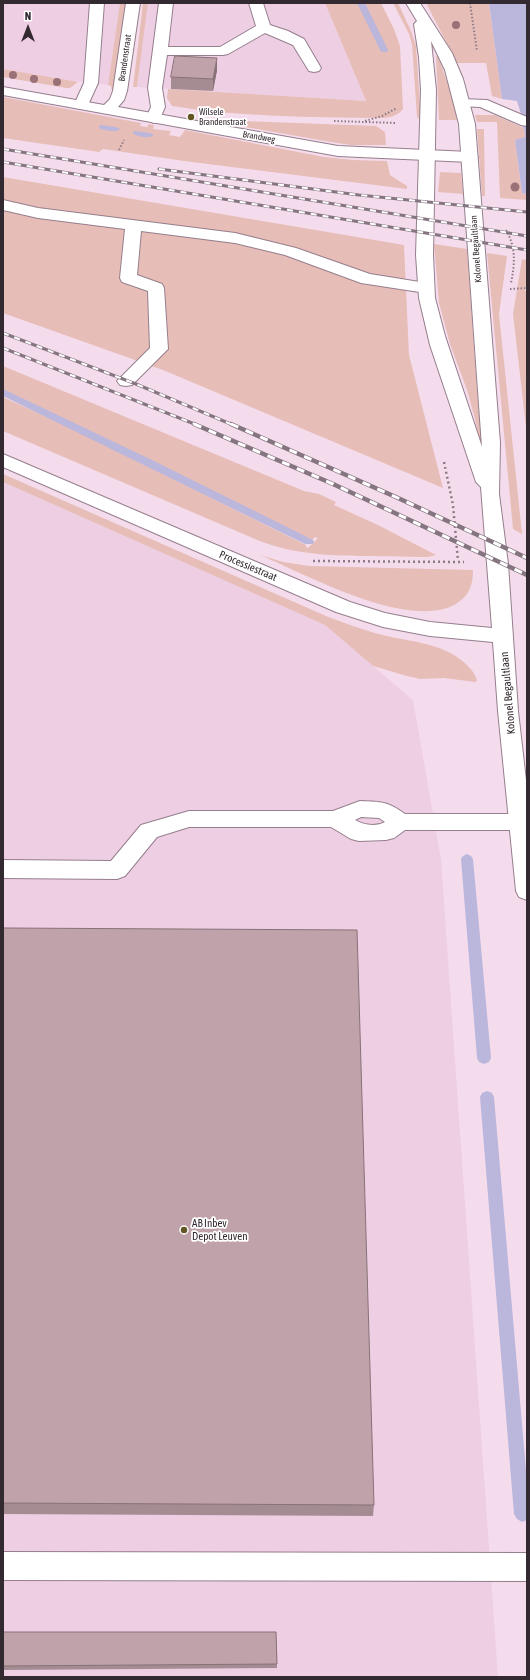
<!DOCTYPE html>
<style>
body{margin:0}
#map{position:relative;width:530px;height:1680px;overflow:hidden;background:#f5dced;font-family:"Asap Condensed",sans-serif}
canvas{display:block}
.frame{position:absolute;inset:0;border:4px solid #332930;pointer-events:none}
.north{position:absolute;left:8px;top:8px;width:40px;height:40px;-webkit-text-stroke:3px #fff;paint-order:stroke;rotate:0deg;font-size:11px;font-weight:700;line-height:16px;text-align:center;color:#332930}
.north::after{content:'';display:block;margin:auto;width:14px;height:18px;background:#332930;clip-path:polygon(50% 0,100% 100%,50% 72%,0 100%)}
</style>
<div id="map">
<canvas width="530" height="1680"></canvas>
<div class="frame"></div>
<div class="north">N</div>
</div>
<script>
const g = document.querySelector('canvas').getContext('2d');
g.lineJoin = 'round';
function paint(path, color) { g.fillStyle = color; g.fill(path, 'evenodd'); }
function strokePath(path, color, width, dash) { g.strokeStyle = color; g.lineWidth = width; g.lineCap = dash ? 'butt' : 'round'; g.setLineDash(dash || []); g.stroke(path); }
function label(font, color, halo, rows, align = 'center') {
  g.font = font + ' "Asap Condensed",sans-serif'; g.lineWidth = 3.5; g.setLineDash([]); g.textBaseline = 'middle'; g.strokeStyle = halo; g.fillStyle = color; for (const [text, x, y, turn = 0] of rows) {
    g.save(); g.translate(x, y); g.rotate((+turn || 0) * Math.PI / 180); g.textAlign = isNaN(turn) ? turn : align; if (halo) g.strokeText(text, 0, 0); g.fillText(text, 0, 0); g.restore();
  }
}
paint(new Path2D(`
 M 3,3 L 120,3 L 108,85 L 73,81 L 3,69 Z
 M 148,3 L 325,3 L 366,101 L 137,87 Z
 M 3,482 L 325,625 L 413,700 L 441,859 L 498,1677 L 3,1677 Z`), '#eecee3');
paint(new Path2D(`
 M 120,3 L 128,3 L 117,88 L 112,91 L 111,86 L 108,85 Z
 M 143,3 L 148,3 L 137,87 L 133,87 Z
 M 325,3 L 381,3 L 394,29 L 400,46 L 403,109 C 397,117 388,118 378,118 C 309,117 240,117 172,106 L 167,98 L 168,89 L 366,101 Z
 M 393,3 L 398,3 L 411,31 L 416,46 L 421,120 L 417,117 L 412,44 L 409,34 Z
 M 426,3 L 489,3 L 502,99 L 492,96 L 486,63 L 457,63 Z
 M 436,56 L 438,56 L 452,96 L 457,120 L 439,120 Z
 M 3,69 L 73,81 L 78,82 L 70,88 L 66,88 L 3,77 Z
 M 3,97 L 141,123 L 140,126 L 147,127 L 149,124 L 154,125 L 153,129 L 171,131 L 169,135 L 180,137 L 185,130 L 324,157 L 353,160 L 387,161 L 390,175 L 407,186 L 407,189 L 184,161 L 103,149 L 99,152 L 3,138 Z
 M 475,115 L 495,115 L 524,128 L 525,137 L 515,140 L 522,193 L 527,194 L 527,200 L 500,198 L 497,122 L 477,122 Z
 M 194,118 L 217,120 L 376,126 L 385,132 L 386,145 L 351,145 L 331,142 Z
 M 477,129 L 484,129 L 485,196 L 482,196 Z
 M 440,172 L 461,173 L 463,194 L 438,192 Z
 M 3,177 L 404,245 L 409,355 L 443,488 L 163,370 L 3,313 Z
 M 434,244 L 467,249 L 478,403 L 483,444 L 480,444 L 475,419 L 467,390 L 450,344 L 439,303 Z
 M 487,253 L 507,256 L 499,314 L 522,534 L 513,529 Z
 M 522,259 L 527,260 L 527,286 L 525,287 L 525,291 L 527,290 L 527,436 L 513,314 Z
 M 3,366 L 304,491 L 319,494 L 336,502 L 334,505 L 380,526 L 436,555 L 428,557 L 419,557 C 367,555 312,560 262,542 L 3,431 L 3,397 L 79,432 L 306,545 L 306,547 L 308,548 L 318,538 L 315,537 L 311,541 L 44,409 L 3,391 Z
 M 3,474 L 326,616 C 342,622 358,628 375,633 C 406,642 440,641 465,663 C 470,668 476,674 477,681 L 475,682 L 444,678 L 420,679 L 407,676 L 373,666 L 325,625 L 3,482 Z
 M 260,555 L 283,562 L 310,566 L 473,570 C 473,585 469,596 456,604 C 409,631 307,575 260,555 Z`), '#e7bdb8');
paint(new Path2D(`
 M 489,3 L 527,3 L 527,116 L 521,114 L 517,101 L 502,99 Z
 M 527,121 L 527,194 L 522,193 L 515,140 L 525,137 L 524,128 L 522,127 Z`), '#bbb6db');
paint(new Path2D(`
 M 357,3 L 365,3 L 388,50 L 387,52 L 381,52 L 380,50 Z
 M 100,125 L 116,127 L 120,129 C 116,133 106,130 100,129 L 99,127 Z
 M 134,131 L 150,133 L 154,135 C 149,139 137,137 133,133 Z
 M 3,389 L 152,460 L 313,540 L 314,542 L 313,544 L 305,544 L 3,396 Z
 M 467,854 L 471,856 L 473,859 L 491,1058 L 489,1062 L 484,1064 L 479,1062 L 477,1058 L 461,859 L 463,856 Z
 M 487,1091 L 492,1093 L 494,1097 L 527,1482 L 527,1520 L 522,1522 L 517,1519 L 514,1514 L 480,1097 L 482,1093 Z`), '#bbb6db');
const lane = new Path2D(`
 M 90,3 L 104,3 L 98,83 L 88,105 L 86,108 L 81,109 L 76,108 L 74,105 L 84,83 Z
 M 159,3 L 173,3 L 168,47 L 220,47 L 256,26 L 249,3 L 263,3 L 270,25 L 288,31 L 304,39 L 321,68 L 319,71 L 314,72 L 309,71 L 293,45 L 265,33 L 228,54 L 223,55 L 167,55 L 162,88 L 165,107 L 159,121 L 154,123 L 149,121 L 146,118 L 151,107 L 148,88 Z
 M 462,99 L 487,100 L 527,117 L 527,126 L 521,125 L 480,107 L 457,106 L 455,103 L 457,100 Z
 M 3,200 L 38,208 L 235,233 L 296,248 L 370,274 L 426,283 L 432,284 L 434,288 L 432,292 L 426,293 L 361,283 L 285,255 L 235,243 L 141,231 L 137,275 L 162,284 L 164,288 L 168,349 L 132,385 L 126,386 L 120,385 L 117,381 L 150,348 L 148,291 L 122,282 L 120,278 L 125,229 L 38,218 L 3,210 Z
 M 360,801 C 382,802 387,801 405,814 L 520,814 L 527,816 L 527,828 L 520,830 L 405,830 L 394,838 L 386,840 L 359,841 L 351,839 L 331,827 L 189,827 L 157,837 L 125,876 L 117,879 L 3,878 L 3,860 L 111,861 L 141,825 L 189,811 L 333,811 ZM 361,817 L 379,818 L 385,822 C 376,827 363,825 355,820 Z
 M 3,1552 L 527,1553 L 527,1581 L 3,1580 Z`);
const street = new Path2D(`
 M 126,3 L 140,3 L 127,91 L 124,100 L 118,107 L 338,146 L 470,152 L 475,154 L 478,157 L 475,160 L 470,162 L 338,156 L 3,95 L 3,87 L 104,105 L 110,99 L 113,91 Z`);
const secondary = new Path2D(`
 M 406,3 L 420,3 L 452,53 L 463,79 L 475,124 L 500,443 L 499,494 L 508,564 L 518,711 L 527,789 L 527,900 L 519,897 L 516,891 L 498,711 L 493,642 L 430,636 L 383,627 L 336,612 L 3,467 L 3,454 L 350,602 L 385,613 L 430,622 L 492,628 L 481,487 L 476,482 L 430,345 L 419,298 L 416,255 L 421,90 L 419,57 L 414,24 L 417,21 ZM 431,41 L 445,70 L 459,124 L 482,447 L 445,336 L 435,298 L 433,255 L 436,90 Z`);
strokePath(lane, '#957e8d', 2);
strokePath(street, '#957e8d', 2);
strokePath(secondary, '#957e8d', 2);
strokePath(new Path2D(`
 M 470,3 L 477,51
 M 334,121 L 397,123
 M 365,121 L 382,116 L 397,108
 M 119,150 L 124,140
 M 506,230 C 516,247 515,264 511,283
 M 510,289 L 527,288`), '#8b7b86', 2, [1.5, 2]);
strokePath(new Path2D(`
 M 444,462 L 453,505 L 458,561
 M 313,561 L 464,562`), '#8b7b86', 2.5, [2, 3]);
paint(lane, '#fff');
paint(street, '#fff');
paint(secondary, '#fff');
const railFar1 = new Path2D(`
 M 3,149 L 527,236
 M 3,162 L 527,250
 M 159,169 L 359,195 L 527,212
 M 3,333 L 136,384 L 233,425
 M 3,348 L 197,425`);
const rail = new Path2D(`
 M 194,424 L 333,484 L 527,575
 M 231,424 L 398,498 L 527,558`);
strokePath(railFar1, '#857580', 3);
strokePath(rail, '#857580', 4.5);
strokePath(railFar1, '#fff', 2, [6]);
strokePath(rail, '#fff', 3, [8]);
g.fillStyle = '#9b7178';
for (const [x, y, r] of [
 [456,25,4],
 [13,75,4],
 [34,79,4],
 [57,82,4],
 [515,187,4.5]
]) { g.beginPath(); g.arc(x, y, r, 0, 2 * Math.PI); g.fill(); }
paint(new Path2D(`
 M 217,70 L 213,91 L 171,89 L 171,77 Z
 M 3,928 L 374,1505 L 373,1516 L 3,1514 Z
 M 3,1632 L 276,1632 L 277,1668 L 3,1670 Z`), '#a58c92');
paint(new Path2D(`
 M 217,58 L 217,70 L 213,91 L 213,79 Z`), '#867277');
const building = new Path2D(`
 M 175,56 L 217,58 L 213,79 L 171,77 Z
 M 3,928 L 357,930 L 374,1505 L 3,1503 Z
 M 3,1632 L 276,1632 L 277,1664 L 3,1666 Z`);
paint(building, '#c0a3aa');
strokePath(building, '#867277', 1);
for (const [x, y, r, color] of [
 [191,117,4,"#625622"],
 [184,1230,4,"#625622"]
]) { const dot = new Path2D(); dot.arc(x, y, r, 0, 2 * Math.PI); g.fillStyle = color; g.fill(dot); strokePath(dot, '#fff', 1.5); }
label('9px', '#332930', '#fff', [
 ["Brandenstraat",125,58,-82],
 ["Brandweg",259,137,10],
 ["Kolonel Begaultlaan",476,249,-94]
]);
label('9px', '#332930', '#fff', [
 ["Wilsele",199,112],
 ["Brandenstraat",199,122]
], 'left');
label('11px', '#332930', '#fff', [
 ["Processiestraat",248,566,23],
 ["Kolonel Begaultlaan",508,693,-95]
]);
label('11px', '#332930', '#fff', [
 ["AB Inbev",192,1224],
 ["Depot Leuven",192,1237]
], 'left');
</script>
